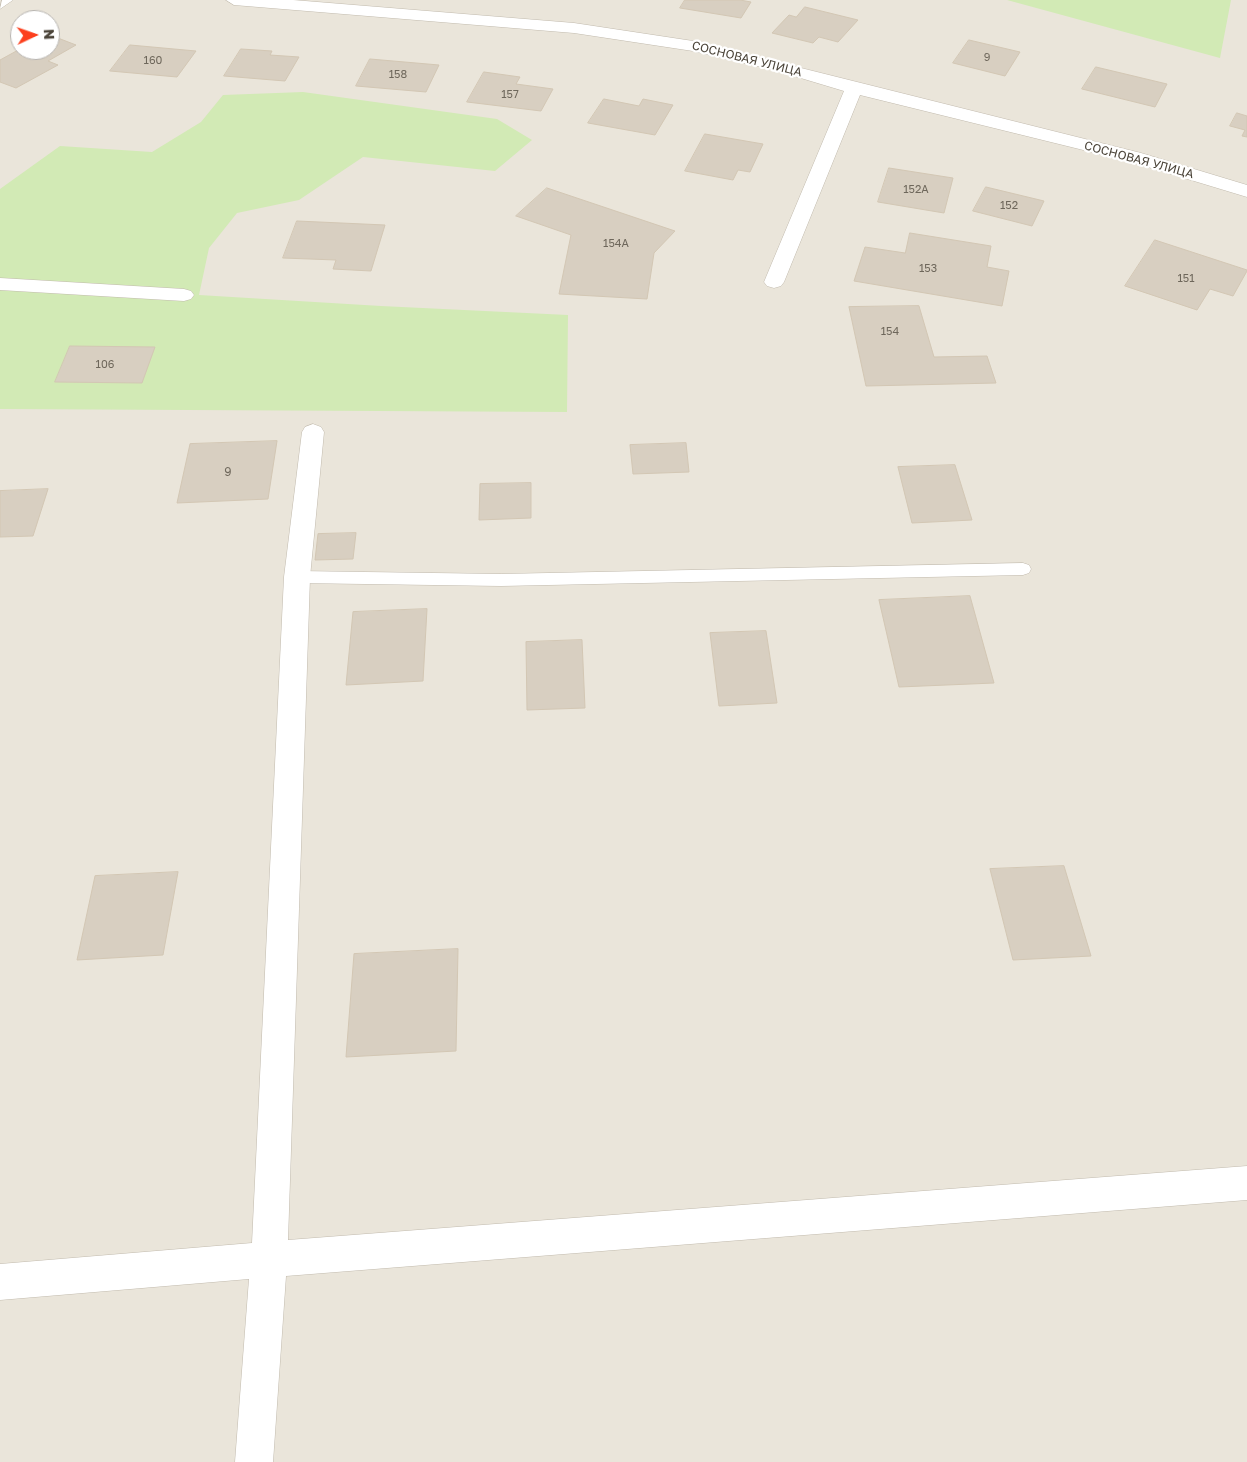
<!DOCTYPE html>
<meta charset="utf-8">
<style>
body{margin:0}
#map{position:relative;width:1247px;height:1462px;overflow:hidden;background:#f6f3ec;font-family:"Golos Text",sans-serif}
canvas{display:block}
.north{position:absolute;left:10px;top:10px;width:50px;height:50px;box-sizing:border-box;background:#fff;border:1px solid #b7b4b0;border-radius:50%;rotate:87deg;font-size:14px;font-weight:700;line-height:20px;text-align:center;color:#4b4439}
.north::after{content:'';display:block;margin:auto;width:18px;height:22px;background:#fc3f1d;clip-path:polygon(50% 0,100% 100%,50% 72%,0 100%)}
</style>
<div id="map">
<canvas width="1247" height="1462"></canvas>
<div class="north">N</div>
</div>
<script>
const g = document.querySelector('canvas').getContext('2d');
g.lineJoin = 'round';
function paint(path, color) { g.fillStyle = color; g.fill(path, 'evenodd'); }
function strokePath(path, color, width, dash) { g.strokeStyle = color; g.lineWidth = width; g.lineCap = dash ? 'butt' : 'round'; g.setLineDash(dash || []); g.stroke(path); }
function label(font, color, halo, rows, align = 'center') {
  g.font = font + ' "Golos Text",sans-serif'; g.lineWidth = 4.5; g.setLineDash([]); g.textBaseline = 'middle'; g.strokeStyle = halo; g.fillStyle = color; for (const [text, x, y, turn = 0] of rows) {
    g.save(); g.translate(x, y); g.rotate((+turn || 0) * Math.PI / 180); g.textAlign = isNaN(turn) ? turn : align; if (halo) g.strokeText(text, 0, 0); g.fillText(text, 0, 0); g.restore();
  }
}
paint(new Path2D(`
 M 0,0 L 1247,0 L 1247,1462 L 0,1462 ZM 20,20 L 50,20 L 50,50 L 20,50 Z`), '#eae5da');
paint(new Path2D(`
 M 1007,0 L 1231,0 L 1220,58 Z
 M 303,92 L 497,119 L 532,140 L 495,171 L 363,157 L 299,200 L 237,213 L 209,248 L 199,295 L 381,306 L 568,315 L 567,412 L 0,409 L 0,189 L 60,146 L 152,152 L 201,122 L 223,95 Z`), '#d2eab5');
const building = new Path2D(`
 M 685,0 L 740,0 L 751,2 L 741,18 L 680,8 Z
 M 805,7 L 858,20 L 838,42 L 819,37 L 813,43 L 772,33 L 789,15 L 796,17 Z
 M 50,35 L 76,45 L 48,61 L 58,65 L 16,88 L 0,82 L 0,60 L 20,49 L 50,50 Z
 M 969,40 L 1020,52 L 1005,76 L 953,63 Z
 M 130,45 L 196,51 L 177,77 L 110,71 Z
 M 241,49 L 272,51 L 270,55 L 299,57 L 285,81 L 224,76 Z
 M 370,59 L 439,65 L 426,92 L 356,86 Z
 M 1096,67 L 1167,84 L 1155,107 L 1082,89 Z
 M 484,72 L 520,77 L 516,84 L 553,89 L 541,111 L 467,102 Z
 M 604,99 L 639,106 L 643,99 L 673,105 L 655,135 L 588,123 Z
 M 1237,113 L 1247,116 L 1247,137 L 1242,136 L 1245,130 L 1230,126 Z
 M 705,134 L 763,144 L 750,172 L 738,170 L 733,180 L 685,171 Z
 M 889,168 L 953,178 L 944,213 L 878,202 Z
 M 986,187 L 1044,201 L 1032,226 L 973,211 Z
 M 547,188 L 675,231 L 654,253 L 647,299 L 559,294 L 571,235 L 516,216 Z
 M 297,221 L 385,225 L 371,271 L 333,269 L 336,260 L 283,258 Z
 M 910,233 L 991,246 L 987,267 L 1009,271 L 1002,306 L 854,281 L 865,247 L 905,253 Z
 M 1155,240 L 1247,270 L 1247,271 L 1233,296 L 1210,289 L 1197,310 L 1125,286 Z
 M 919,306 L 934,357 L 987,356 L 996,383 L 866,386 L 849,307 Z
 M 70,346 L 155,347 L 142,383 L 55,382 Z
 M 277,441 L 268,499 L 177,503 L 190,444 Z
 M 686,443 L 689,472 L 633,474 L 630,445 Z
 M 955,465 L 972,520 L 912,523 L 898,467 Z
 M 531,483 L 531,518 L 479,520 L 480,484 Z
 M 48,489 L 33,536 L 0,537 L 0,491 Z
 M 356,533 L 353,559 L 315,560 L 318,534 Z
 M 970,596 L 994,683 L 899,687 L 879,600 Z
 M 427,609 L 423,681 L 346,685 L 353,612 Z
 M 766,631 L 777,703 L 719,706 L 710,633 Z
 M 582,640 L 585,708 L 527,710 L 526,642 Z
 M 1064,866 L 1091,956 L 1013,960 L 990,869 Z
 M 178,872 L 163,955 L 77,960 L 95,876 Z
 M 458,949 L 456,1051 L 346,1057 L 354,954 Z`);
paint(building, '#d8cfc1');
strokePath(building, '#d3c7b4', 1);
const lane = new Path2D(`
 M 2,0 L 13,0 L 0,9 Z
 M 1023,563 L 1029,565 L 1031,569 L 1029,573 L 1023,575 L 501,586 L 297,583 L 291,581 L 289,577 L 291,573 L 297,571 L 501,574 Z`);
const street = new Path2D(`
 M 226,0 L 293,0 L 574,23 L 693,41 L 1141,153 L 1247,185 L 1247,197 L 1128,161 L 860,95 L 784,282 L 781,286 L 774,288 L 767,286 L 764,282 L 844,91 L 774,70 L 693,51 L 574,33 L 234,5 Z
 M 0,278 L 184,289 L 191,291 L 194,295 L 191,299 L 184,301 L 0,290 Z
 M 313,424 L 321,427 L 324,432 L 310,577 L 288,1240 L 1247,1166 L 1247,1200 L 286,1276 L 273,1462 L 235,1462 L 249,1279 L 0,1300 L 0,1264 L 252,1243 L 284,577 L 302,432 L 305,427 Z`);
strokePath(lane, '#c2bbae', 1);
strokePath(street, '#c2bbae', 1);
paint(lane, '#fff');
paint(street, '#fff');
label('11px', '#6e675b', null, [
 ["9",987,58],
 ["160",153,61],
 ["158",398,75],
 ["157",510,95],
 ["152А",916,190],
 ["152",1009,206],
 ["154А",616,244],
 ["153",928,269],
 ["151",1186,279],
 ["154",890,332],
 ["106",105,365]
]);
label('12px', '#4b4439', '#fff', [
 ["СОСНОВАЯ УЛИЦА",747,59,14],
 ["СОСНОВАЯ УЛИЦА",1139,160,15]
]);
label('12px', '#6e675b', null, [
 ["9",228,472]
]);
</script>
